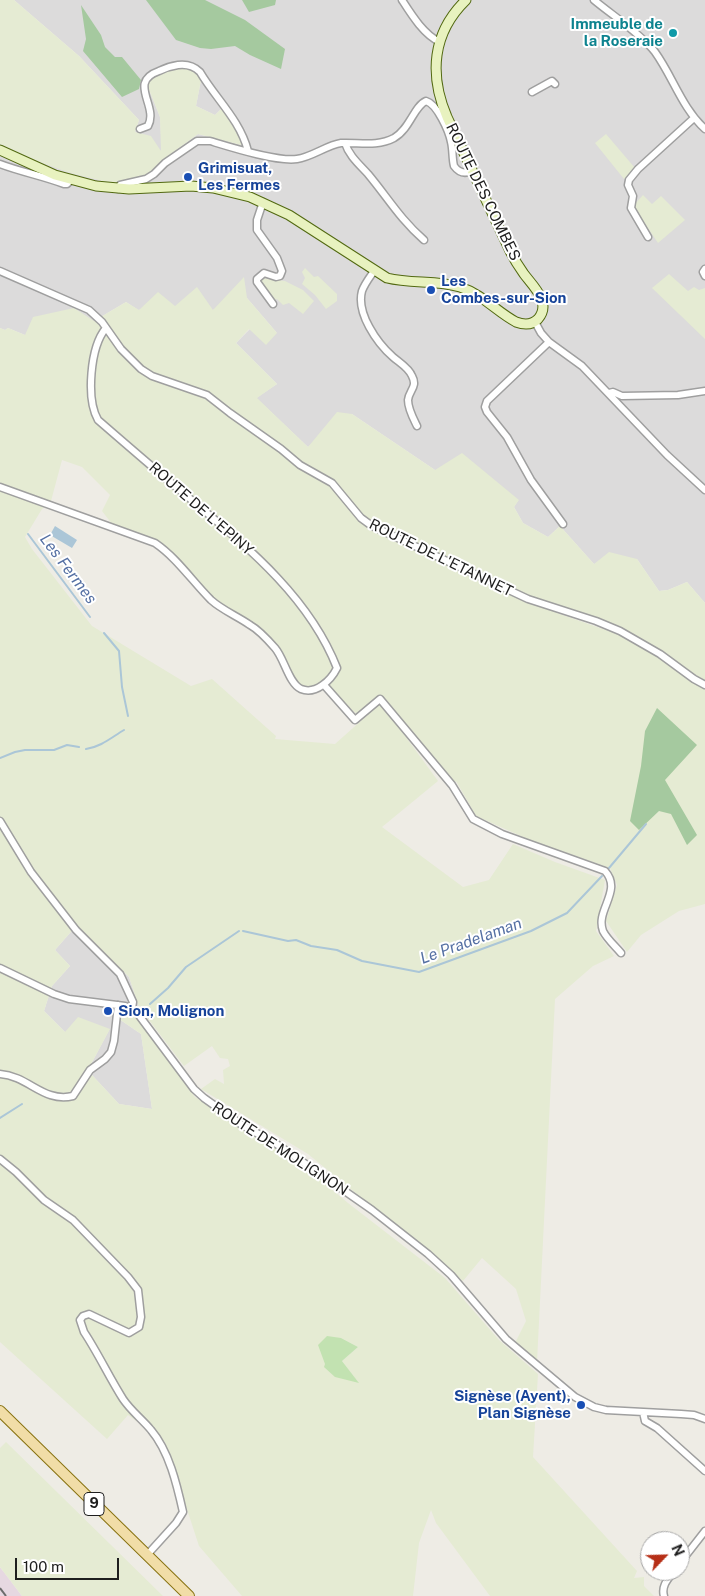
<!DOCTYPE html>
<meta charset="utf-8">
<style>
body{margin:0}
#map{position:relative;width:705px;height:1596px;overflow:hidden;background:#eeece5;font-family:"Public Sans",sans-serif}
canvas{display:block}
.north{position:absolute;left:640px;top:1531px;width:50px;height:50px;box-sizing:border-box;background:#fff;border:1px solid #a5a5a5;border-radius:50%;rotate:66deg;font-size:14px;font-weight:700;line-height:20px;text-align:center;color:#1e1e1e}
.north::after{content:'';display:block;margin:auto;width:18px;height:22px;background:#b62f17;clip-path:polygon(50% 0,100% 100%,50% 72%,0 100%)}
.scale{position:absolute;left:15px;top:1558px;width:104px;height:22px;box-sizing:border-box;border:2px solid #1e1e1e;border-top:0;padding-left:6px;font-size:15px;line-height:18px;white-space:nowrap;color:#1e1e1e;-webkit-text-stroke:4px #fff;paint-order:stroke}
</style>
<div id="map">
<canvas width="705" height="1596"></canvas>
<div class="north">N</div>
<div class="scale">100 m</div>
</div>
<script>
const g = document.querySelector('canvas').getContext('2d');
g.lineJoin = 'round';
function paint(path, color) { g.fillStyle = color; g.fill(path, 'evenodd'); }
function strokePath(path, color, width, dash) { g.strokeStyle = color; g.lineWidth = width; g.lineCap = dash ? 'butt' : 'round'; g.setLineDash(dash || []); g.stroke(path); }
function label(font, color, halo, rows, align = 'center') {
  g.font = font + ' "Public Sans",sans-serif'; g.lineWidth = 4; g.setLineDash([]); g.textBaseline = 'middle'; g.strokeStyle = halo; g.fillStyle = color; for (const [text, x, y, turn = 0] of rows) {
    g.save(); g.translate(x, y); g.rotate((+turn || 0) * Math.PI / 180); g.textAlign = isNaN(turn) ? turn : align; if (halo) g.strokeText(text, 0, 0); g.fillText(text, 0, 0); g.restore();
  }
}
paint(new Path2D(`
 M 14,0 L 705,0 L 705,603 L 687,582 L 668,590 L 659,591 L 637,559 L 594,564 L 560,526 L 548,537 L 523,523 L 514,507 L 518,500 L 435,470 L 352,414 L 308,447 L 256,398 L 277,384 L 236,343 L 250,329 L 277,333 L 247,298 L 213,310 L 174,306 L 138,310 L 126,302 L 94,321 L 25,335 L 8,328 L 5,330 L 0,328 L 0,144 L 31,159 L 148,174 L 160,162 L 198,134 L 241,145 L 222,108 L 215,115 L 196,106 L 201,80 L 147,82 L 148,87 L 160,117 L 162,152 L 135,132 L 139,120 L 79,56 Z
 M 77,925 L 129,977 L 139,1007 L 134,1013 L 119,1019 L 141,1034 L 152,1109 L 119,1104 L 92,1075 L 89,1068 L 109,1030 L 65,1032 L 44,1011 L 52,986 L 70,966 L 55,950 Z`), '#dcdbdb');
paint(new Path2D(`
 M 0,1567 L 22,1596 L 0,1596 Z`), '#e6d8e1');
paint(new Path2D(`
 M 0,0 L 14,0 L 79,56 L 139,120 L 135,132 L 151,136 L 161,151 L 160,117 L 148,87 L 147,82 L 149,78 L 176,67 L 186,67 L 197,73 L 201,80 L 196,106 L 215,115 L 222,108 L 235,126 L 242,142 L 241,145 L 198,134 L 160,162 L 148,174 L 115,184 L 70,173 L 31,159 L 0,144 Z
 M 606,134 L 635,168 L 624,179 L 595,143 Z
 M 643,195 L 652,204 L 661,196 L 685,220 L 658,243 L 633,206 Z
 M 305,268 L 314,277 L 318,276 L 337,294 L 337,301 L 326,309 L 315,295 L 302,284 L 305,278 L 302,272 Z
 M 669,274 L 688,291 L 694,287 L 699,290 L 705,288 L 705,339 L 652,288 Z
 M 244,277 L 247,298 L 277,333 L 266,345 L 249,329 L 236,343 L 277,384 L 257,398 L 308,447 L 337,412 L 352,414 L 435,470 L 462,453 L 519,500 L 514,507 L 523,523 L 548,537 L 560,526 L 594,564 L 609,552 L 637,559 L 659,591 L 668,590 L 687,582 L 705,603 L 705,681 L 637,638 L 608,622 L 560,609 L 557,613 L 623,636 L 658,656 L 705,687 L 705,904 L 679,911 L 641,935 L 627,952 L 606,921 L 617,885 L 610,868 L 530,840 L 476,816 L 456,781 L 452,785 L 380,695 L 358,715 L 324,685 L 310,688 L 297,683 L 280,650 L 218,602 L 161,542 L 112,524 L 102,511 L 110,495 L 82,467 L 62,460 L 51,501 L 42,509 L 25,537 L 32,549 L 92,626 L 191,686 L 212,679 L 276,736 L 275,739 L 335,744 L 381,703 L 438,781 L 382,827 L 463,887 L 489,880 L 513,844 L 555,862 L 605,880 L 596,931 L 614,956 L 593,966 L 555,999 L 537,1362 L 515,1343 L 526,1321 L 516,1289 L 482,1258 L 463,1281 L 308,1154 L 201,1089 L 215,1079 L 224,1084 L 223,1070 L 230,1066 L 228,1059 L 220,1058 L 212,1046 L 184,1066 L 139,1007 L 129,977 L 77,925 L 55,950 L 70,966 L 52,986 L 44,1011 L 65,1032 L 78,1017 L 110,1029 L 89,1068 L 92,1075 L 119,1104 L 152,1109 L 141,1034 L 119,1019 L 134,1013 L 195,1097 L 303,1165 L 348,1203 L 445,1278 L 499,1340 L 538,1374 L 533,1457 L 637,1571 L 634,1578 L 644,1577 L 644,1586 L 654,1596 L 490,1596 L 436,1523 L 431,1510 L 419,1543 L 413,1596 L 242,1596 L 199,1546 L 165,1442 L 128,1415 L 107,1439 L 0,1342 L 0,328 L 5,330 L 8,328 L 25,335 L 33,317 L 74,308 L 94,321 L 126,302 L 139,310 L 158,292 L 175,306 L 197,287 L 213,310 ZM 341,1338 L 358,1347 L 342,1361 L 358,1382 L 340,1377 L 325,1364 Z
 M 262,278 L 285,281 L 303,290 L 314,301 L 303,314 L 289,303 L 283,305 L 277,299 L 273,301 L 259,281 Z
 M 6,1442 L 163,1596 L 22,1596 L 0,1567 L 0,1448 Z`), '#e5ebd3');
paint(new Path2D(`
 M 327,1336 L 341,1338 L 358,1347 L 342,1361 L 359,1383 L 335,1377 L 324,1367 L 325,1364 L 318,1345 Z`), '#c2e2b1');
paint(new Path2D(`
 M 146,0 L 205,0 L 245,20 L 285,49 L 281,69 L 250,55 L 235,46 L 211,49 L 200,48 L 176,40 Z
 M 242,0 L 276,0 L 275,5 L 249,12 Z
 M 81,5 L 101,35 L 105,47 L 115,57 L 122,57 L 141,80 L 139,89 L 122,97 L 83,51 L 86,39 Z
 M 657,708 L 697,745 L 665,780 L 697,835 L 687,845 L 671,814 L 659,811 L 639,830 L 630,821 L 641,766 L 645,731 Z`), '#a5c99f');
paint(new Path2D(`
 M 55,526 L 77,540 L 72,548 L 50,535 Z`), '#abc6d7');
strokePath(new Path2D(`
 M 28,534 L 90,617
 M 104,633 L 119,651 L 122,687 L 128,716
 M 86,749 C 101,747 112,737 124,730
 M 0,758 L 15,752 L 25,750 L 54,750 L 67,745 L 79,747
 M 609,868 L 646,824
 M 243,931 L 288,941 L 296,940 L 311,946 L 337,950 L 362,961 L 419,972 L 531,931 L 567,913 L 602,876
 M 150,1004 L 168,988 L 186,967 L 239,931
 M 0,1118 L 22,1104`), '#abc6d7', 2);
const street = new Path2D(`
 M 402,0 C 411,14 424,35 440,42
 M 594,0 C 612,15 641,34 655,52 C 673,77 682,108 705,129
 M 532,92 L 552,81 L 555,84
 M 140,129 L 148,126 C 159,106 127,82 159,71 C 165,68 171,66 178,65 C 186,64 194,66 200,72 C 216,99 240,120 248,151
 M 345,143 C 349,156 360,165 368,174 C 388,198 400,219 424,240
 M 0,164 C 21,172 43,176 64,184 L 67,184 L 71,180
 M 118,189 L 120,185 L 146,179 L 154,174 L 165,163 L 197,141 L 210,141 C 230,147 277,162 297,159 C 312,157 327,145 341,143 C 358,142 377,147 394,138 C 410,129 414,106 426,101 C 437,104 449,131 451,142 C 453,150 452,158 454,166 C 459,173 465,174 472,171
 M 263,202 L 257,220 L 257,230 L 277,258 L 282,271 L 280,276 L 276,277 L 264,273 L 257,279 L 257,282 L 273,304
 M 648,237 L 631,208 L 633,196 L 628,185 L 629,180 L 638,169 L 694,118
 M 705,269 L 703,272 L 705,276
 M 0,271 L 89,310 L 102,322 L 121,349 L 141,369 L 152,376 L 207,395 L 230,413 L 281,449 L 300,465 L 332,483 L 361,518 L 372,526 L 528,599 L 596,621 L 620,631 L 660,654 L 694,679 L 705,685
 M 374,271 C 370,277 365,283 362,291 C 356,313 377,343 393,357 C 400,363 409,368 412,376 C 418,387 409,390 408,400 C 408,409 413,418 417,426
 M 535,322 L 541,333 L 549,342 L 582,366 L 667,455 L 705,490
 M 549,342 L 487,401 L 485,407 L 487,412 L 507,437 L 531,480 L 563,524
 M 609,393 L 613,392 L 622,396 L 678,395 L 705,391
 M 0,487 L 155,543 C 177,558 192,581 211,600 C 222,610 237,616 250,625 C 259,630 268,640 275,648 C 284,658 289,684 301,689 C 316,695 331,680 337,668 C 309,596 245,545 188,497 C 158,472 128,446 98,420 C 86,399 90,347 106,328
 M 324,685 L 355,720 L 380,699 L 452,785 L 473,819 L 502,834 L 605,871 C 623,891 595,910 603,931 C 607,939 615,946 621,953
 M 0,821 L 31,872 L 76,930 L 120,974 L 133,1002 L 132,1008
 M 0,968 L 54,994 L 69,999 L 125,1006 L 135,1010 L 194,1089 L 204,1098 L 242,1125 L 275,1143 L 329,1180 L 372,1210 L 428,1254 L 451,1275 L 506,1339 L 575,1397 L 594,1407 L 606,1410 L 681,1414 L 694,1415 L 705,1419
 M 0,1074 C 29,1076 43,1103 73,1096 L 90,1070 L 105,1059 L 111,1052 L 114,1041 L 118,1005
 M 0,1159 L 16,1172 L 44,1200 L 73,1220 L 128,1277 L 138,1290 L 141,1317 L 139,1327 L 129,1333 L 89,1314 L 83,1316 L 80,1320 L 84,1332 C 98,1353 109,1377 123,1399 C 131,1411 142,1419 151,1430 C 169,1451 177,1485 183,1512 L 176,1523 L 147,1555
 M 643,1412 L 645,1421 L 657,1428 L 705,1471
 M 680,1563 L 705,1531
 M 664,1596 C 661,1586 668,1579 674,1571`);
const secondary = new Path2D(`
 M 0,150 L 55,175 L 96,186 L 129,189 L 191,186 L 213,188 L 250,197 L 289,215 L 387,278 C 411,284 437,280 460,287 C 482,294 497,312 516,322 C 524,325 532,325 538,319 C 552,303 533,286 524,274 C 519,267 514,259 510,251 L 447,117 C 429,75 432,33 466,0`);
const primary = new Path2D(`
 M 0,1411 L 189,1596`);
strokePath(street, '#9f9f9f', 9);
strokePath(secondary, '#526911', 11);
strokePath(primary, '#877211', 12);
strokePath(street, '#fff', 6);
strokePath(secondary, '#e8f2bf', 9);
strokePath(primary, '#f1dda7', 10);
strokePath(new Path2D(`
 M 0,1588 L 6,1596`), '#6c6c6c', 2, [10, 10]);
for (const [x, y, r, color] of [
 [673,33,5,"#0f9aa8"],
 [188,177,5,"#1a4fb4"],
 [431,290,5,"#1a4fb4"],
 [108,1011,5,"#1a4fb4"],
 [581,1405,5,"#1a4fb4"]
]) { const dot = new Path2D(); dot.arc(x, y, r, 0, 2 * Math.PI); g.fillStyle = color; g.fill(dot); strokePath(dot, '#fff', 2); }
for (const [x, y, w] of [
 [94,1504,20]
]) { const box = new Path2D(); box.roundRect(x - w / 2, y - 11.5, w, 23, 4); g.fillStyle = '#fff'; g.fill(box); strokePath(box, '#1e1e1e', 1); }
label('bold 14px', '#1e1e1e', null, [
 ["9",94,1504]
]);
label('bold 15px', '#0d838f', '#fff', [
 ["Immeuble de",663,24],
 ["la Roseraie",663,41]
], 'right');
label('bold 15px', '#164399', '#fff', [
 ["Grimisuat,",198,168],
 ["Les Fermes",198,185],
 ["Les",441,281],
 ["Combes-sur-Sion",441,298],
 ["Sion, Molignon",118,1011],
 ["Signèse (Ayent),",571,1396,"right"],
 ["Plan Signèse",571,1413,"right"]
], 'left');
label('15px', '#1e1e1e', '#fff', [
 ["ROUTE DES COMBES",483,192,64],
 ["ROUTE DE L'EPINY",201,509,41],
 ["ROUTE DE L'ETANNET",441,558,26],
 ["ROUTE DE MOLIGNON",280,1149,33]
]);
label('italic 16px', '#5570a3', '#fff', [
 ["Les Fermes",68,569,53],
 ["Le Pradelaman",471,941,-20]
]);
</script>
